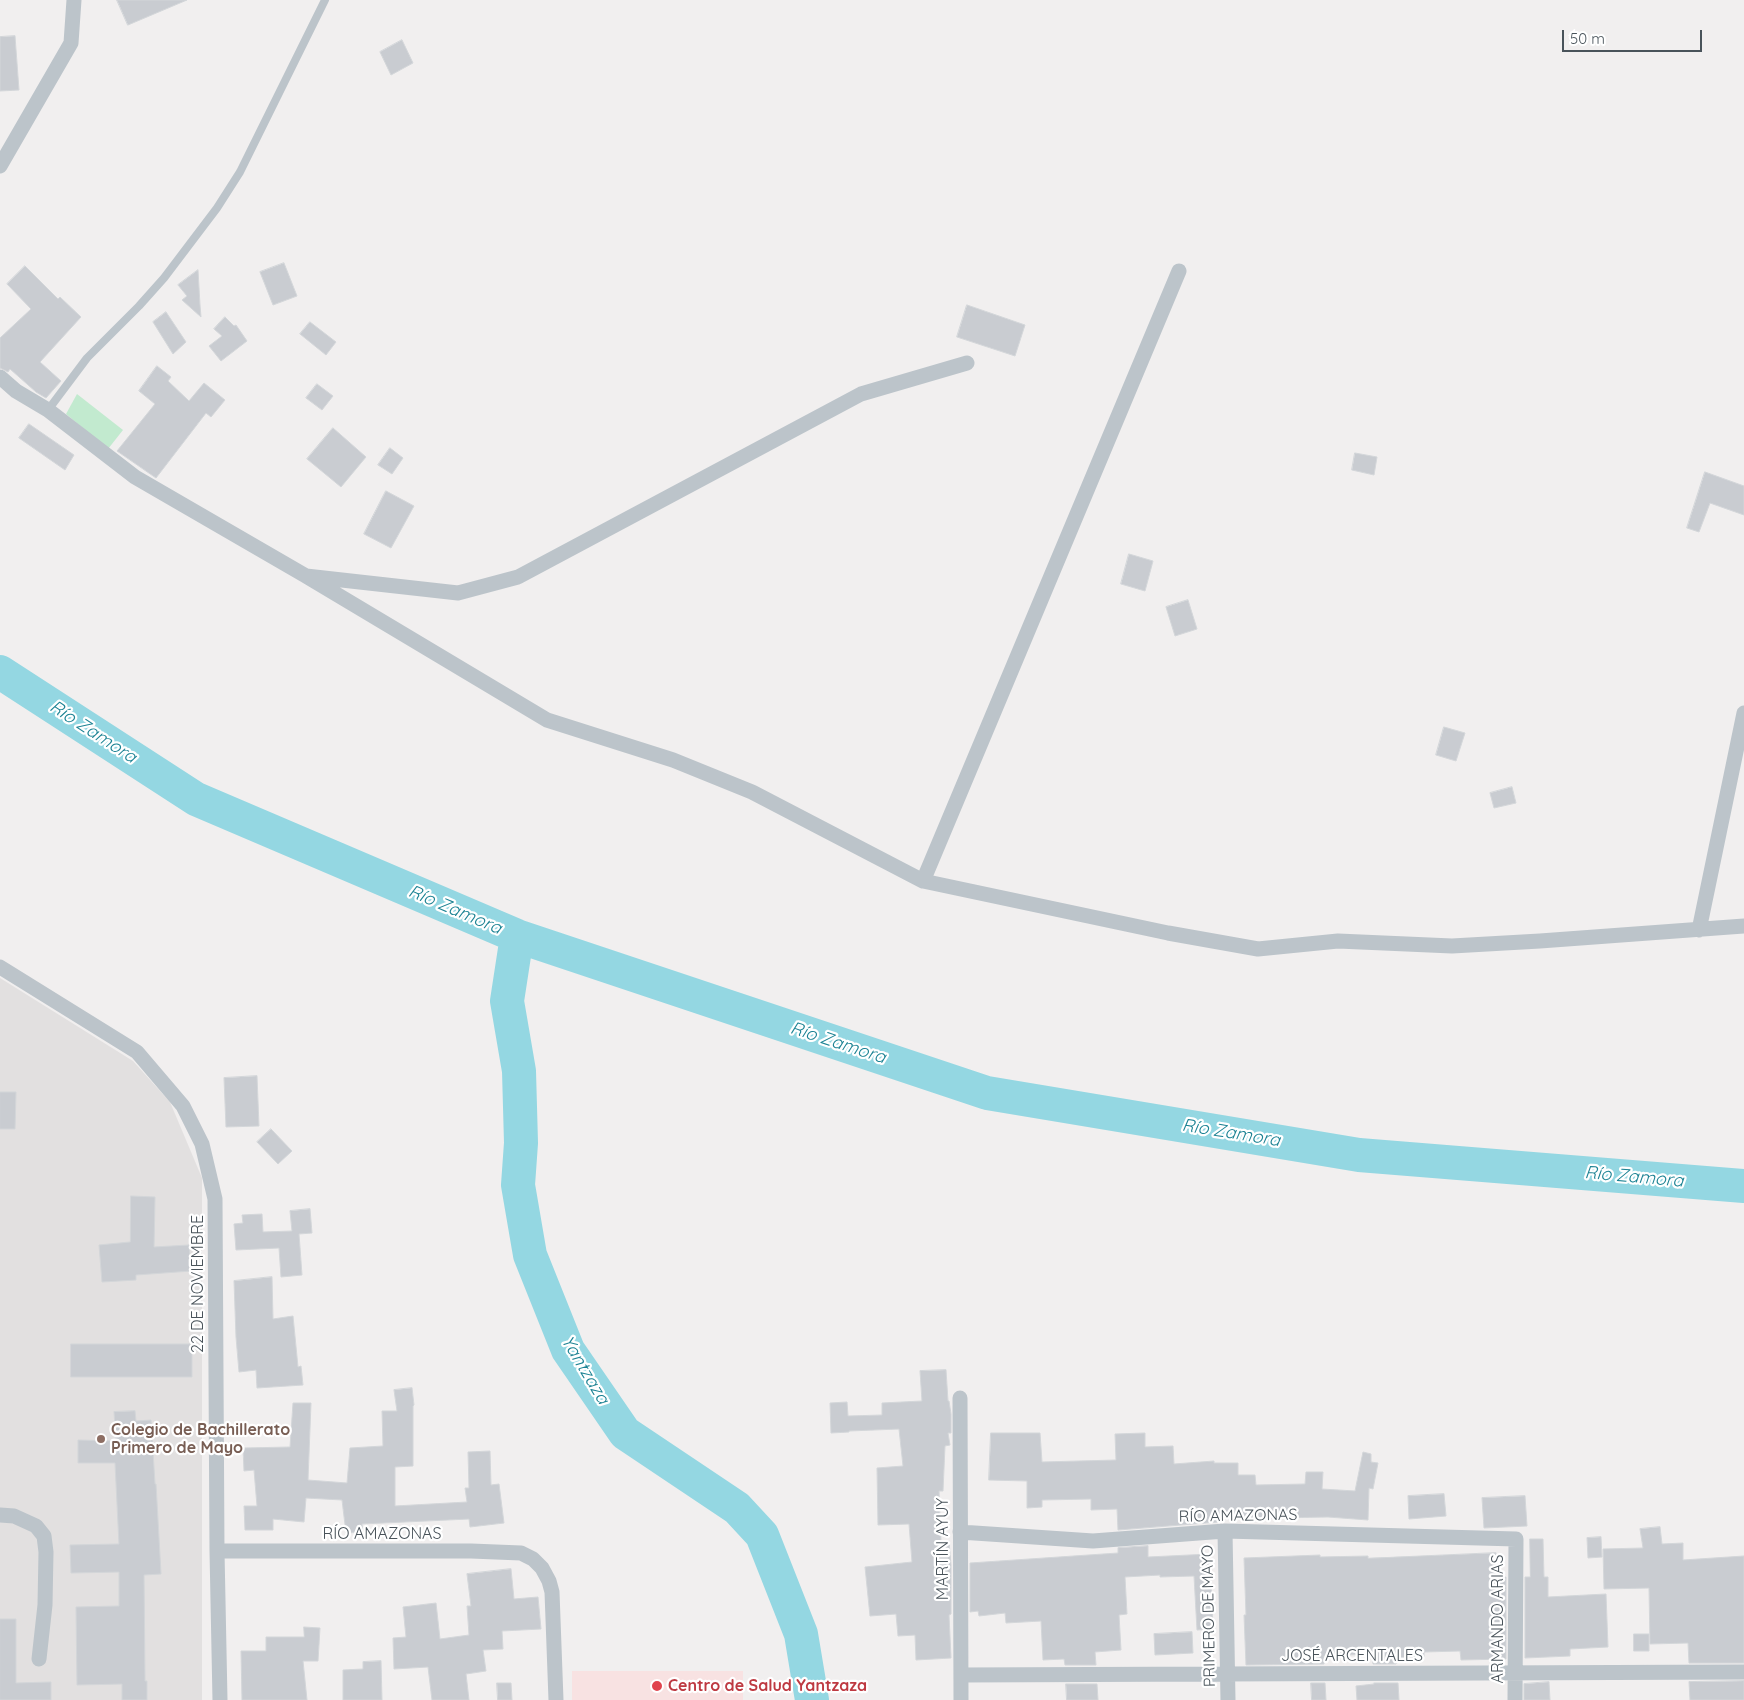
<!DOCTYPE html>
<meta charset="utf-8">
<style>
body{margin:0}
#map{position:relative;width:1744px;height:1700px;overflow:hidden;background:#f1efef;font-family:Quicksand,sans-serif}
canvas{display:block}
.scale{position:absolute;left:1562px;top:30px;width:140px;height:22px;box-sizing:border-box;border:2px solid #49535a;border-top:0;padding-left:6px;font-size:15px;line-height:18px;white-space:nowrap;color:#49535a;-webkit-text-stroke:4px #fff;paint-order:stroke}
</style>
<div id="map">
<canvas width="1744" height="1700"></canvas>
<div class="scale">50 m</div>
</div>
<script>
const g = document.querySelector('canvas').getContext('2d');
g.lineJoin = 'round';
function paint(path, color) { g.fillStyle = color; g.fill(path, 'evenodd'); }
function strokePath(path, color, width, dash) { g.strokeStyle = color; g.lineWidth = width; g.lineCap = dash ? 'butt' : 'round'; g.setLineDash(dash || []); g.stroke(path); }
function label(font, color, halo, rows, align = 'center') {
  g.font = font + ' Quicksand,sans-serif'; g.lineWidth = 4.5; g.setLineDash([]); g.textBaseline = 'middle'; g.strokeStyle = halo; g.fillStyle = color; for (const [text, x, y, turn = 0] of rows) {
    g.save(); g.translate(x, y); g.rotate((+turn || 0) * Math.PI / 180); g.textAlign = isNaN(turn) ? turn : align; if (halo) g.strokeText(text, 0, 0); g.fillText(text, 0, 0); g.restore();
  }
}
paint(new Path2D(`
 M 0,978 L 133,1061 L 170,1102 L 202,1178 L 202,1700 L 0,1700 Z`), '#e2e0e0');
paint(new Path2D(`
 M 572,1671 L 743,1671 L 743,1700 L 572,1700 Z`), '#f8e2e2');
paint(new Path2D(`
 M 77,394 L 123,430 L 108,449 L 66,414 Z`), '#c2eacf');
strokePath(new Path2D(`
 M 0,672 L 196,799 L 517,936 L 987,1093 L 1359,1155 L 1744,1186
 M 517,936 L 507,1001 L 519,1071 L 521,1143 L 518,1185 L 530,1255 L 568,1350 L 625,1433 L 737,1508 L 762,1535 L 801,1634 L 812,1700`), '#94d7e2', 34);
const building = new Path2D(`
 M 117,0 L 187,0 L 128,25 Z
 M 15,36 L 19,90 L 0,91 L 0,37 Z
 M 402,40 L 413,63 L 391,75 L 380,52 Z
 M 284,263 L 297,296 L 273,305 L 260,272 Z
 M 25,266 L 58,299 L 60,297 L 81,317 L 40,362 L 61,381 L 46,398 L 36,392 L 10,369 L 8,372 L 0,368 L 0,338 L 31,309 L 7,284 Z
 M 198,270 L 200,305 L 201,317 L 182,300 L 187,296 L 178,285 Z
 M 967,305 L 1025,325 L 1015,356 L 957,337 Z
 M 166,312 L 186,342 L 173,354 L 153,322 Z
 M 225,317 L 234,326 L 236,325 L 247,341 L 221,361 L 209,346 L 222,336 L 214,329 Z
 M 310,322 L 336,342 L 326,355 L 300,334 Z
 M 157,366 L 171,377 L 168,381 L 189,401 L 204,383 L 225,400 L 211,417 L 206,413 L 156,478 L 117,451 L 155,404 L 139,391 Z
 M 317,384 L 333,396 L 322,410 L 306,398 Z
 M 29,424 L 74,455 L 65,470 L 19,438 Z
 M 333,428 L 366,457 L 341,487 L 307,459 Z
 M 390,448 L 403,458 L 392,474 L 378,465 Z
 M 1355,453 L 1377,457 L 1374,475 L 1352,470 Z
 M 1705,472 L 1744,486 L 1744,515 L 1710,503 L 1699,532 L 1687,528 Z
 M 386,491 L 414,506 L 391,548 L 364,534 Z
 M 1129,554 L 1153,561 L 1145,591 L 1121,584 Z
 M 1188,600 L 1197,629 L 1175,636 L 1166,607 Z
 M 1444,727 L 1465,733 L 1456,761 L 1436,755 Z
 M 1512,787 L 1516,803 L 1494,808 L 1490,793 Z
 M 257,1076 L 259,1126 L 226,1127 L 224,1078 Z
 M 0,1092 L 16,1092 L 15,1129 L 0,1129 Z
 M 271,1129 L 292,1151 L 278,1164 L 257,1142 Z
 M 131,1196 L 155,1197 L 154,1247 L 189,1245 L 191,1271 L 136,1275 L 136,1280 L 102,1282 L 99,1245 L 130,1242 Z
 M 310,1209 L 312,1233 L 299,1234 L 302,1275 L 281,1277 L 279,1248 L 236,1250 L 234,1224 L 243,1223 L 242,1215 L 262,1214 L 263,1232 L 292,1231 L 290,1211 Z
 M 272,1277 L 273,1319 L 293,1316 L 298,1367 L 301,1366 L 303,1385 L 257,1388 L 256,1370 L 239,1372 L 236,1337 L 234,1281 Z
 M 71,1344 L 192,1344 L 192,1377 L 71,1377 Z
 M 946,1370 L 948,1401 L 949,1401 L 951,1414 L 951,1433 L 948,1433 L 950,1445 L 945,1446 L 943,1491 L 939,1491 L 941,1541 L 949,1541 L 951,1565 L 951,1614 L 949,1615 L 951,1658 L 916,1660 L 915,1635 L 898,1636 L 896,1614 L 870,1616 L 865,1567 L 912,1562 L 909,1524 L 878,1525 L 877,1468 L 903,1466 L 899,1429 L 849,1431 L 849,1432 L 831,1433 L 830,1403 L 847,1402 L 848,1416 L 882,1415 L 882,1403 L 922,1401 L 920,1371 Z
 M 412,1388 L 414,1405 L 413,1406 L 413,1466 L 395,1467 L 395,1506 L 467,1502 L 465,1488 L 469,1488 L 468,1452 L 490,1451 L 491,1485 L 499,1484 L 504,1523 L 470,1527 L 469,1519 L 362,1524 L 363,1532 L 346,1533 L 342,1500 L 306,1498 L 304,1522 L 273,1519 L 273,1530 L 245,1530 L 244,1506 L 257,1506 L 254,1470 L 244,1471 L 243,1448 L 290,1447 L 293,1403 L 311,1403 L 308,1480 L 347,1483 L 350,1448 L 383,1446 L 382,1411 L 397,1411 L 394,1390 Z
 M 135,1411 L 136,1421 L 151,1420 L 155,1484 L 156,1484 L 161,1574 L 144,1575 L 145,1681 L 147,1681 L 147,1700 L 122,1700 L 122,1684 L 77,1685 L 76,1607 L 119,1606 L 119,1572 L 71,1573 L 70,1545 L 119,1544 L 115,1463 L 78,1463 L 78,1440 L 116,1441 L 114,1412 Z
 M 991,1433 L 1040,1433 L 1042,1462 L 1116,1460 L 1115,1434 L 1145,1433 L 1145,1447 L 1173,1446 L 1174,1464 L 1214,1461 L 1214,1463 L 1238,1463 L 1238,1475 L 1255,1475 L 1256,1485 L 1305,1484 L 1306,1472 L 1323,1472 L 1322,1489 L 1355,1491 L 1363,1452 L 1371,1454 L 1371,1462 L 1378,1463 L 1373,1489 L 1369,1488 L 1368,1520 L 1328,1517 L 1218,1519 L 1218,1522 L 1118,1530 L 1117,1509 L 1091,1510 L 1091,1499 L 1042,1500 L 1042,1507 L 1027,1508 L 1027,1481 L 989,1480 Z
 M 1444,1494 L 1446,1516 L 1409,1519 L 1408,1496 Z
 M 1525,1496 L 1527,1526 L 1484,1528 L 1482,1498 Z
 M 1660,1527 L 1662,1544 L 1683,1543 L 1683,1560 L 1744,1556 L 1744,1663 L 1689,1663 L 1688,1643 L 1650,1644 L 1649,1588 L 1604,1589 L 1603,1549 L 1643,1548 L 1640,1529 Z
 M 1601,1537 L 1602,1557 L 1588,1558 L 1587,1538 Z
 M 1530,1539 L 1543,1539 L 1544,1577 L 1548,1577 L 1548,1597 L 1606,1594 L 1608,1647 L 1570,1649 L 1570,1656 L 1525,1658 L 1525,1577 L 1530,1577 Z
 M 1148,1546 L 1148,1557 L 1210,1554 L 1213,1629 L 1197,1630 L 1194,1576 L 1160,1577 L 1160,1575 L 1125,1577 L 1127,1614 L 1119,1615 L 1121,1650 L 1095,1652 L 1096,1665 L 1065,1665 L 1064,1659 L 1043,1660 L 1041,1621 L 1006,1623 L 1005,1613 L 979,1616 L 978,1611 L 970,1612 L 970,1563 L 1118,1553 L 1118,1548 Z
 M 1496,1553 L 1497,1577 L 1506,1577 L 1506,1659 L 1461,1660 L 1460,1651 L 1424,1652 L 1424,1657 L 1396,1658 L 1396,1664 L 1373,1664 L 1372,1654 L 1324,1656 L 1324,1664 L 1246,1665 L 1244,1615 L 1246,1615 L 1244,1558 L 1320,1555 L 1320,1557 L 1368,1556 L 1368,1558 Z
 M 511,1569 L 514,1599 L 538,1597 L 541,1629 L 502,1631 L 503,1649 L 483,1650 L 486,1671 L 466,1674 L 469,1700 L 432,1700 L 428,1667 L 394,1669 L 393,1638 L 406,1637 L 403,1607 L 436,1603 L 440,1639 L 469,1635 L 467,1606 L 471,1606 L 467,1574 Z
 M 0,1619 L 16,1619 L 16,1683 L 51,1682 L 51,1700 L 0,1700 Z
 M 304,1627 L 320,1628 L 318,1661 L 303,1661 L 307,1700 L 242,1700 L 241,1651 L 266,1651 L 266,1637 L 304,1637 Z
 M 1192,1632 L 1193,1653 L 1155,1655 L 1154,1634 Z
 M 1634,1634 L 1649,1634 L 1649,1651 L 1634,1651 Z
 M 381,1661 L 382,1700 L 343,1700 L 343,1670 L 363,1669 L 363,1662 Z
 M 1744,1681 L 1744,1700 L 1690,1700 L 1689,1682 Z
 M 1549,1682 L 1550,1700 L 1524,1700 L 1524,1684 Z
 M 497,1683 L 511,1683 L 512,1700 L 498,1700 Z
 M 1311,1683 L 1325,1683 L 1326,1700 L 1312,1700 Z
 M 1374,1683 L 1398,1683 L 1399,1700 L 1357,1700 L 1356,1686 L 1374,1684 Z
 M 1066,1684 L 1097,1684 L 1098,1700 L 1067,1700 Z`);
paint(building, '#c9ccd1');
strokePath(building, '#d3d6d9', 1);
strokePath(new Path2D(`
 M 48,410 L 87,358 L 139,306 L 164,278 L 217,208 L 240,172 L 325,0`), '#bcc4ca', 8);
strokePath(new Path2D(`
 M 0,166 L 71,43 L 74,0
 M 0,377 L 16,391 L 48,410 L 135,477 L 306,576 L 458,593 L 518,577 L 861,394 L 967,363
 M 306,576 L 547,720 L 673,760 L 752,792 L 923,881 L 1179,271
 M 923,881 L 1168,933 L 1258,949 L 1338,941 L 1452,946 L 1540,941 L 1744,926
 M 1699,930 L 1744,713
 M 0,967 L 137,1052 L 183,1106 L 202,1144 L 215,1199 L 217,1551 L 220,1700
 M 960,1398 L 961,1700
 M 0,1515 L 14,1516 L 36,1526 L 44,1536 L 46,1552 L 45,1605 L 39,1659
 M 1225,1531 L 1228,1700
 M 960,1532 L 1093,1541 L 1225,1531 L 1516,1539 L 1515,1700
 M 217,1551 L 471,1551 L 521,1553 L 533,1559 L 542,1568 L 549,1581 L 552,1592 L 556,1700
 M 961,1675 L 1744,1672`), '#bcc4ca', 15);
for (const [x, y, r, color] of [
 [101,1439,5,"#8d6e63"],
 [657,1686,6,"#e0444e"]
]) { const dot = new Path2D(); dot.arc(x, y, r, 0, 2 * Math.PI); g.fillStyle = color; g.fill(dot); strokePath(dot, '#fff', 2); }
label('16px', '#49535a', '#fff', [
 ["22 DE NOVIEMBRE",198,1284,-90],
 ["RÍO AMAZONAS",1238,1516,-1],
 ["RÍO AMAZONAS",382,1534],
 ["MARTÍN AYUY",943,1549,-90],
 ["PRIMERO DE MAYO",1209,1616,-91],
 ["ARMANDO ARIAS",1498,1619,-90],
 ["JOSÉ ARCENTALES",1352,1656]
]);
label('bold 16px', '#785e54', '#fff', [
 ["Colegio de Bachillerato",111,1430],
 ["Primero de Mayo",111,1448]
], 'left');
label('bold 16px', '#be3a42', '#fff', [
 ["Centro de Salud Yantzaza",668,1686]
], 'left');
label('italic 18px', '#1b8293', '#fff', [
 ["Río Zamora",93,732,33],
 ["Río Zamora",455,910,23],
 ["Río Zamora",838,1043,18],
 ["Río Zamora",1231,1133,9],
 ["Río Zamora",1634,1177,5],
 ["Yantzaza",585,1370,59]
]);
</script>
